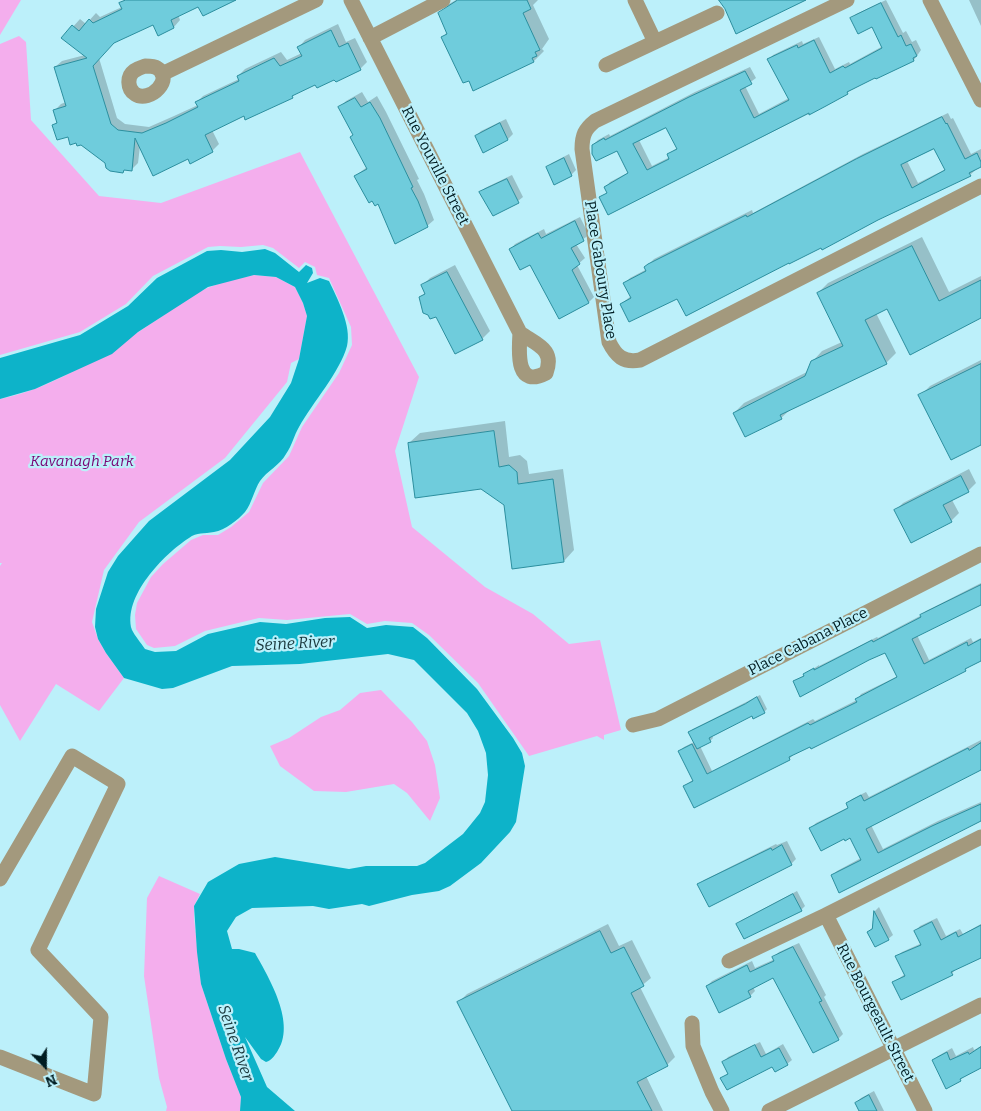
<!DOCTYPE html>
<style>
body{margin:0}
#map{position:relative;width:981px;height:1111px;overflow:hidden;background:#bcf0fa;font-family:Bitter,serif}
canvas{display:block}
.north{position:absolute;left:20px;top:1041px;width:50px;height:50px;-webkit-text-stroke:4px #bcf0fa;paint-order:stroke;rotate:158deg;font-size:14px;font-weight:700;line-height:20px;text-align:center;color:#001c21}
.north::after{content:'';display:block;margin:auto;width:18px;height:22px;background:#001c21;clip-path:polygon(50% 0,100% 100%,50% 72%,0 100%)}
</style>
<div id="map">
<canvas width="981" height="1111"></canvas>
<div class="north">N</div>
</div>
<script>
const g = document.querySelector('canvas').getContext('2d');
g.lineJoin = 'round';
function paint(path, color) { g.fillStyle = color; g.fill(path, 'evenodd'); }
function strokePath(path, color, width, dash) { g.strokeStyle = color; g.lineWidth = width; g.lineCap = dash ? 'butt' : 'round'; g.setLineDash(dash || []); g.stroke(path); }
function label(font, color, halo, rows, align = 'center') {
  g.font = font + ' Bitter,serif'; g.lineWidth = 4.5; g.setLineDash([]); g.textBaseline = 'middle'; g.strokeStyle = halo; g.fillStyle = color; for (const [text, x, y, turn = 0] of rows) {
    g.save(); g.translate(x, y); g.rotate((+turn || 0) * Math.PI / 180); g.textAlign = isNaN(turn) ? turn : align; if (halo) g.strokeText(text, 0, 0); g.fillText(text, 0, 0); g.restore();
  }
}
paint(new Path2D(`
 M 0,0 L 21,0 L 0,35 Z
 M 19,36 L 26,42 L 31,120 L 99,196 L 161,203 L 300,152 L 419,377 L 395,451 L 412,527 L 485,587 L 533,614 L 569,644 L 600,640 L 621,730 L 604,735 L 604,740 L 597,736 L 529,756 L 478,683 L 429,635 L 412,623 L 385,621 L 367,624 L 350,614 L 287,620 L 259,618 L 205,631 L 175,646 L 154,648 L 147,645 L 136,629 L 135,615 L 137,603 L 151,577 L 163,564 L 191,540 L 203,535 L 218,535 L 231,527 L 249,512 L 263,483 L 289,456 L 302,427 L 339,373 L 352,345 L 351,327 L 329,278 L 317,275 L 315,267 L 305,262 L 299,268 L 273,248 L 263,245 L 241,247 L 220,246 L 208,247 L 153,276 L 126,304 L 80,332 L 0,355 L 0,44 Z
 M 254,275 L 276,277 L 295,287 L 303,303 L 307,316 L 299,359 L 291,363 L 287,382 L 225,458 L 139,522 L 104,570 L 92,622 L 98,639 L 106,653 L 124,678 L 99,711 L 56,684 L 20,741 L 0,705 L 0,566 L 2,563 L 0,563 L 0,399 C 58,387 109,351 158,319 C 175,308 191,294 210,287 C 224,281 239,278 254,275 Z
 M 381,690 L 412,722 L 427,741 L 435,765 L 440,798 L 430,821 L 407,793 L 394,784 L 346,792 L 314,791 L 280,766 L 270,746 L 289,738 L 321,717 L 340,710 L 360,693 Z
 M 159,876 L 200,894 L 194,906 L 194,918 L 201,984 L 226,1059 L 241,1097 L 240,1111 L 166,1111 L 167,1107 L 159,1078 L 144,976 L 147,898 Z`), '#f4aeed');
paint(new Path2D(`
 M 265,249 L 275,253 L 299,272 L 306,265 L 312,268 L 313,273 L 307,283 L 320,278 L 329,281 C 337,298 352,326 347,346 C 340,372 313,402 299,427 C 294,435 292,446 286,454 C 280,465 267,471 260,481 C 254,490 252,503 245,512 C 238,520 225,530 214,532 C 204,534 197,532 189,538 C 164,554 122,597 132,630 C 135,636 141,643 145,649 L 155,652 L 176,651 L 208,634 L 260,622 L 286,624 L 325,618 L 350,617 L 367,628 L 386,625 L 413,627 L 427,638 L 477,689 L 513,738 L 522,753 L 525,766 L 516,822 L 510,832 L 481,863 L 450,886 L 439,891 L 412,895 L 369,906 L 362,904 L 329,909 L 313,906 L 252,908 L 236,917 L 227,931 L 232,949 L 239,949 L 255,953 C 269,978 297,1024 277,1052 C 274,1056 272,1060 266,1062 L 261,1059 L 245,1037 L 267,1087 L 295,1111 L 240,1111 L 241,1097 L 226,1059 L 201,984 L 197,952 L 194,906 L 208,882 L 239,864 L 275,857 L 349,869 L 366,866 L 417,866 L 425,863 L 463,834 L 480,813 L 485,802 L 488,775 L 486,753 L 478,731 L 467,713 L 414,660 L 388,654 L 300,664 L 232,666 L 173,688 L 162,689 L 124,678 L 106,653 L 98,639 L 95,627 L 96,609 L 108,572 L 118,556 L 149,521 L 230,460 L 270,417 L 291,383 L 299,359 L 307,316 L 303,303 L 295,287 L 276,277 L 254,275 L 208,287 L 138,332 L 112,354 L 35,389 L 0,399 L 0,358 L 80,335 L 128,306 L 157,278 L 207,251 L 221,250 L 242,252 Z`), '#0db3c9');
paint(new Path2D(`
 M 124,0 L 233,0 L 199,5 L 178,15 L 180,20 L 174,27 L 158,34 L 153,23 L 114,41 L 99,58 L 117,118 L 125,124 L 149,127 L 174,116 L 198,105 L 197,102 L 203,96 L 239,79 L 238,76 L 245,69 L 281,52 L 287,60 L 302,53 L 299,47 L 305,40 L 338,24 L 346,42 L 355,38 L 367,62 L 360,69 L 316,83 L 297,92 L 292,97 L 245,115 L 212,130 L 219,144 L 212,151 L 188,157 L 140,146 L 138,163 L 131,170 L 125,169 L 123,171 L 106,162 L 53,126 L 58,121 L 54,111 L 61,104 L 66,102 L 55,67 L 62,61 L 85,55 L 63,38 L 80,19 L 86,24 L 96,13 L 100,17 L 122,7 L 120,3 Z
 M 456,0 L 538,0 L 533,5 L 549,39 L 542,49 L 544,51 L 534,61 L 469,79 L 443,37 L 447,32 L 439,14 L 449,4 Z
 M 886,0 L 903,33 L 906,31 L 912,42 L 916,40 L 921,50 L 914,60 L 875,76 L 826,105 L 609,214 L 601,197 L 608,192 L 606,187 L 610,182 L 629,172 L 617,149 L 593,145 L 598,140 L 609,134 L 610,136 L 695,92 L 750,67 L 756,78 L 745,86 L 759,114 L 789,98 L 769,60 L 773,55 L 802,41 L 803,44 L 819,37 L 835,69 L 849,62 L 850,64 L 883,46 L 872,25 L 851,19 L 856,14 ZM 666,127 L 677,148 L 668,154 L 670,157 L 652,166 L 639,140 Z
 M 969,0 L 981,0 L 981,26 Z
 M 362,92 L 368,102 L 377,96 L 386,112 L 419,179 L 417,180 L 424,194 L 434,220 L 427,226 L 379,202 L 355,176 L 367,167 L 354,134 L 339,108 L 346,101 Z
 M 948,113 L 951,119 L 953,118 L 971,154 L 981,149 L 981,165 L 970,175 L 822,246 L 678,297 L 621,304 L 631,296 L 625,283 L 630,278 L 647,269 L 646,267 L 654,259 L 752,210 L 753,213 L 863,154 ZM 935,147 L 946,169 L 918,183 L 907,161 Z
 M 506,119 L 513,134 L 508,139 L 483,151 L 476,136 L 481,131 Z
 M 569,154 L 576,170 L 571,175 L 555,183 L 547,168 L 552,163 Z
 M 512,175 L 523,197 L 518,201 L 481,192 L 485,188 Z
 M 580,217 L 589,235 L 576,244 L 585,258 L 577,265 L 594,297 L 589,302 L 559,317 L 531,264 L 511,249 L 515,244 L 544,229 L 546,234 Z
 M 922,237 L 949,292 L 981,276 L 981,317 L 887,308 L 876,313 L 896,353 L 886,363 L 791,409 L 781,418 L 734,413 L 744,403 L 809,371 L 812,362 L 822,351 L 842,342 L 818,293 L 828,283 Z
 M 455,265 L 490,331 L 482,339 L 420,297 L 425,293 L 422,286 L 430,278 Z
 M 981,360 L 981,443 L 920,396 L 930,386 Z
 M 505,421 L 509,457 L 520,455 L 527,461 L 529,474 L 563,469 L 574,550 L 564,561 L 505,504 L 482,488 L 409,443 L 420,433 Z
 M 969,469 L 976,483 L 968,491 L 952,500 L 959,513 L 951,521 L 895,511 L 903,503 Z
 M 981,583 L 981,602 L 917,635 L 929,660 L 971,638 L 973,642 L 981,638 L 981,660 L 970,665 L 965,670 L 794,754 L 789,759 L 684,786 L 694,779 L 680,751 L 684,747 L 694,742 L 690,732 L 693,729 L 760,695 L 767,709 L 764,712 L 752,715 L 712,735 L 713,738 L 710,741 L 700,746 L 712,771 L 813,719 L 815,721 L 857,700 L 861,694 L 898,676 L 886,651 L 794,682 L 819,665 L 819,666 L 877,637 L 878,638 L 920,616 L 926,611 Z
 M 981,740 L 981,769 L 871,825 L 883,849 L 938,821 L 981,802 L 981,820 L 832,876 L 837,871 L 861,858 L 851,836 L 811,828 L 816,823 L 849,807 L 847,804 L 852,799 L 866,792 L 869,797 Z
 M 787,841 L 796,859 L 791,864 L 699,884 L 704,880 L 776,844 L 777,845 Z
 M 797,891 L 805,906 L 801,910 L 738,924 L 742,920 Z
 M 879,907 L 893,935 L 888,939 L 868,932 L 873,927 L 875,911 Z
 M 937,918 L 946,936 L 960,929 L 963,934 L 981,924 L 981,958 L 979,957 L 956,968 L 952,974 L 894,982 L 905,974 L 897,957 L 902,952 L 922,943 L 916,931 L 920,926 Z
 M 608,924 L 619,946 L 632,940 L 651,978 L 640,987 L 675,1057 L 667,1065 L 646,1076 L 663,1111 L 514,1111 L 459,1002 L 467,994 Z
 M 799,943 L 826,995 L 824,997 L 843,1034 L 838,1039 L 774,976 L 753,987 L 755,991 L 750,996 L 707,986 L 712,981 L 752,961 L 755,968 L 775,959 L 774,957 L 779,952 Z
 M 760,1042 L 766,1054 L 783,1044 L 792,1060 L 787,1064 L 773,1066 L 722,1078 L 729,1072 L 724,1062 L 728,1057 Z
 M 981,1046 L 981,1067 L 965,1075 L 960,1080 L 933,1060 L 938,1056 L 952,1048 L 956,1056 L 973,1047 L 974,1050 Z
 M 874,1091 L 884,1111 L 860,1111 L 856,1103 L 861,1098 Z`), '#0003');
const building = new Path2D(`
 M 126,0 L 236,0 L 203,16 L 198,7 L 171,20 L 174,28 L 158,36 L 153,25 L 114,43 L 93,66 L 111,124 L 118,130 L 142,133 L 166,123 L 198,107 L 195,102 L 239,81 L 237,76 L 274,58 L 280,66 L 302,56 L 297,47 L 331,30 L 339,47 L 348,43 L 361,70 L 336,82 L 334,80 L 317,88 L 315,85 L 292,96 L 293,98 L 245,120 L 244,116 L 205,135 L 213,152 L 190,164 L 188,159 L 153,176 L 135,138 L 132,171 L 124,170 L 123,173 L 110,171 L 106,168 L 105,163 L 81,145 L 77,146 L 76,143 L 70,145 L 68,137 L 57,140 L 52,125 L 57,123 L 53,110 L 66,106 L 54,67 L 87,58 L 61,38 L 72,25 L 79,31 L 89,19 L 93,23 L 122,9 L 119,3 Z
 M 458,0 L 527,0 L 531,9 L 523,13 L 540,50 L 535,52 L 537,56 L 532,58 L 534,62 L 473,91 L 469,81 L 463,83 L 441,37 L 447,34 L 438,13 Z
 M 719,0 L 806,0 L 736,34 L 725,9 Z
 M 881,3 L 898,37 L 901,35 L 906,46 L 911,44 L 917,56 L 913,58 L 914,61 L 876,79 L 875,78 L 847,92 L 848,94 L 826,106 L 809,115 L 809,113 L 608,215 L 599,197 L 607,193 L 604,187 L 628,173 L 617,151 L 596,161 L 592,154 L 592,145 L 604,138 L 605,140 L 689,97 L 745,71 L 752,84 L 740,90 L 754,118 L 789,100 L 767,59 L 797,45 L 798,48 L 814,40 L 830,73 L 843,66 L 845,68 L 882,48 L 872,27 L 858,34 L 850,18 ZM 666,128 L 677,149 L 667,154 L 669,159 L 647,170 L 633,144 Z
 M 355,98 L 361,107 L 370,102 L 380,118 L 413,187 L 411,188 L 418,201 L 428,227 L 395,244 L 378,204 L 375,206 L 372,201 L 369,203 L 354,176 L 367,169 L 350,137 L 353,135 L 338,107 Z
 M 942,117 L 946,124 L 947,123 L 965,159 L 977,153 L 981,162 L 981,167 L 969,173 L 971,176 L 878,220 L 822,250 L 821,248 L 789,264 L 789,263 L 686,316 L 677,299 L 629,322 L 620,304 L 631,298 L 623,283 L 646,271 L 644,267 L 648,264 L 746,215 L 747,217 L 856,159 ZM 934,149 L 945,170 L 912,188 L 901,165 Z
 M 500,123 L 508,140 L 483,153 L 475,136 Z
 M 564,158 L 572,176 L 554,185 L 546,167 Z
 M 507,179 L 519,203 L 493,216 L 479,192 Z
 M 575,221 L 584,241 L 571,248 L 580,264 L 572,270 L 589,303 L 559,319 L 530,265 L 520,270 L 509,249 L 538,233 L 541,238 Z
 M 912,246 L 939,301 L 981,280 L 981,318 L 910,355 L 887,309 L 865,320 L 887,364 L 780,415 L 782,419 L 745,437 L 733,413 L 805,376 L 811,361 L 843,346 L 817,293 Z
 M 447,272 L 483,340 L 455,354 L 436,317 L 430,319 L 428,315 L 423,313 L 419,297 L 425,294 L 421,285 Z
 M 981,364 L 981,445 L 951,460 L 918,395 Z
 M 494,431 L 499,467 L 509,465 L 517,472 L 518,484 L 553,479 L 564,562 L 512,569 L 504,505 L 481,489 L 415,498 L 408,443 Z
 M 961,476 L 969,492 L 943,505 L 952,522 L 911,543 L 894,510 Z
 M 981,585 L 981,605 L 912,639 L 924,664 L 967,642 L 968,646 L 981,639 L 981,661 L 965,669 L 966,671 L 907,701 L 811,749 L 810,747 L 789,757 L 790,760 L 694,808 L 683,786 L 693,781 L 678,751 L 692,744 L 707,774 L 808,723 L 810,725 L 857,702 L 855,699 L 897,677 L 885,653 L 869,660 L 800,697 L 793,681 L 804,676 L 803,674 L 814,668 L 814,670 L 872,640 L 873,642 L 921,617 L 920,615 Z
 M 757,697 L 765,713 L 753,719 L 752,716 L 709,738 L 711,742 L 697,749 L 688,732 L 745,704 Z
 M 981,743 L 981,770 L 866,829 L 878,853 L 932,826 L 981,804 L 981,821 L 839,893 L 831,875 L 861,860 L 850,838 L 845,841 L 844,839 L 821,851 L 809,828 L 848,808 L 846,803 L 861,795 L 864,801 L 968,748 L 969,750 Z
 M 782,845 L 792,865 L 709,907 L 697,884 L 771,848 L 772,850 Z
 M 793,894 L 802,911 L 744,939 L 736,924 Z
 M 874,911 L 889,940 L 875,947 L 867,932 L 872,929 Z
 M 932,922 L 941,940 L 956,932 L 958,937 L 981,925 L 981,958 L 951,972 L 953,975 L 901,1000 L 892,982 L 905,976 L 895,956 L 921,945 L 914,931 Z
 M 600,931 L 611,953 L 624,947 L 644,986 L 631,993 L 668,1066 L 637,1082 L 652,1111 L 512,1111 L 457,1002 Z
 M 793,947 L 822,1001 L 819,1002 L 839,1040 L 813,1053 L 773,978 L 748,991 L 751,997 L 719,1013 L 706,986 L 747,965 L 750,972 L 774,961 L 772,957 Z
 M 755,1045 L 761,1057 L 779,1048 L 788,1065 L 775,1072 L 772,1067 L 727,1090 L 720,1078 L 728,1074 L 722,1062 Z
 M 981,1047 L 981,1068 L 960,1079 L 961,1081 L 946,1089 L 932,1060 L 947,1052 L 950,1060 L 968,1052 L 969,1054 Z
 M 869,1095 L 877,1111 L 859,1111 L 855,1103 Z`);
paint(building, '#6fccdc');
strokePath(building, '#2b8e9e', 1);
strokePath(new Path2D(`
 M 351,0 L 520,333 C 537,345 555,349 546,373 C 515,389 519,351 520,333
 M 847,0 L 595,121 C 585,129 582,135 582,149 L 609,342 C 616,356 623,363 640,360 L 981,186
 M 930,0 L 981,100
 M 370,38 L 443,0
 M 655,42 L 717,13
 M 606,65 L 655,42 L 635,0
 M 145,66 C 148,66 154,66 157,68 C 175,78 150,104 135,94 C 127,89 127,76 134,71 C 137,69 142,67 145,66 Z
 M 162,74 L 316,0
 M 633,725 L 658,719 L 981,554
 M 0,879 L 72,756 L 118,784 L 38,950 L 101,1017 L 94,1094 L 0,1057
 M 826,915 L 925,1111
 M 729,961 L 826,915 L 981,837
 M 692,1023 L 693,1046 L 712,1092 L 722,1111
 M 769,1111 L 981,1005`), '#a3997d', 15);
label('15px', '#001c21', '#bcf0fa', [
 ["Rue Youville Street",435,166,63],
 ["Place Gaboury Place",600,270,81],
 ["Place Cabana Place",808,642,-27],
 ["Rue Bourgeault Street",875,1013,63]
]);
label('italic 15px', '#790475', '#bcf0fa', [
 ["Kavanagh Park",82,462]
]);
label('italic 16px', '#19363b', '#bcf0fa', [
 ["Seine River",295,644,-3],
 ["Seine River",235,1043,71]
]);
</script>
